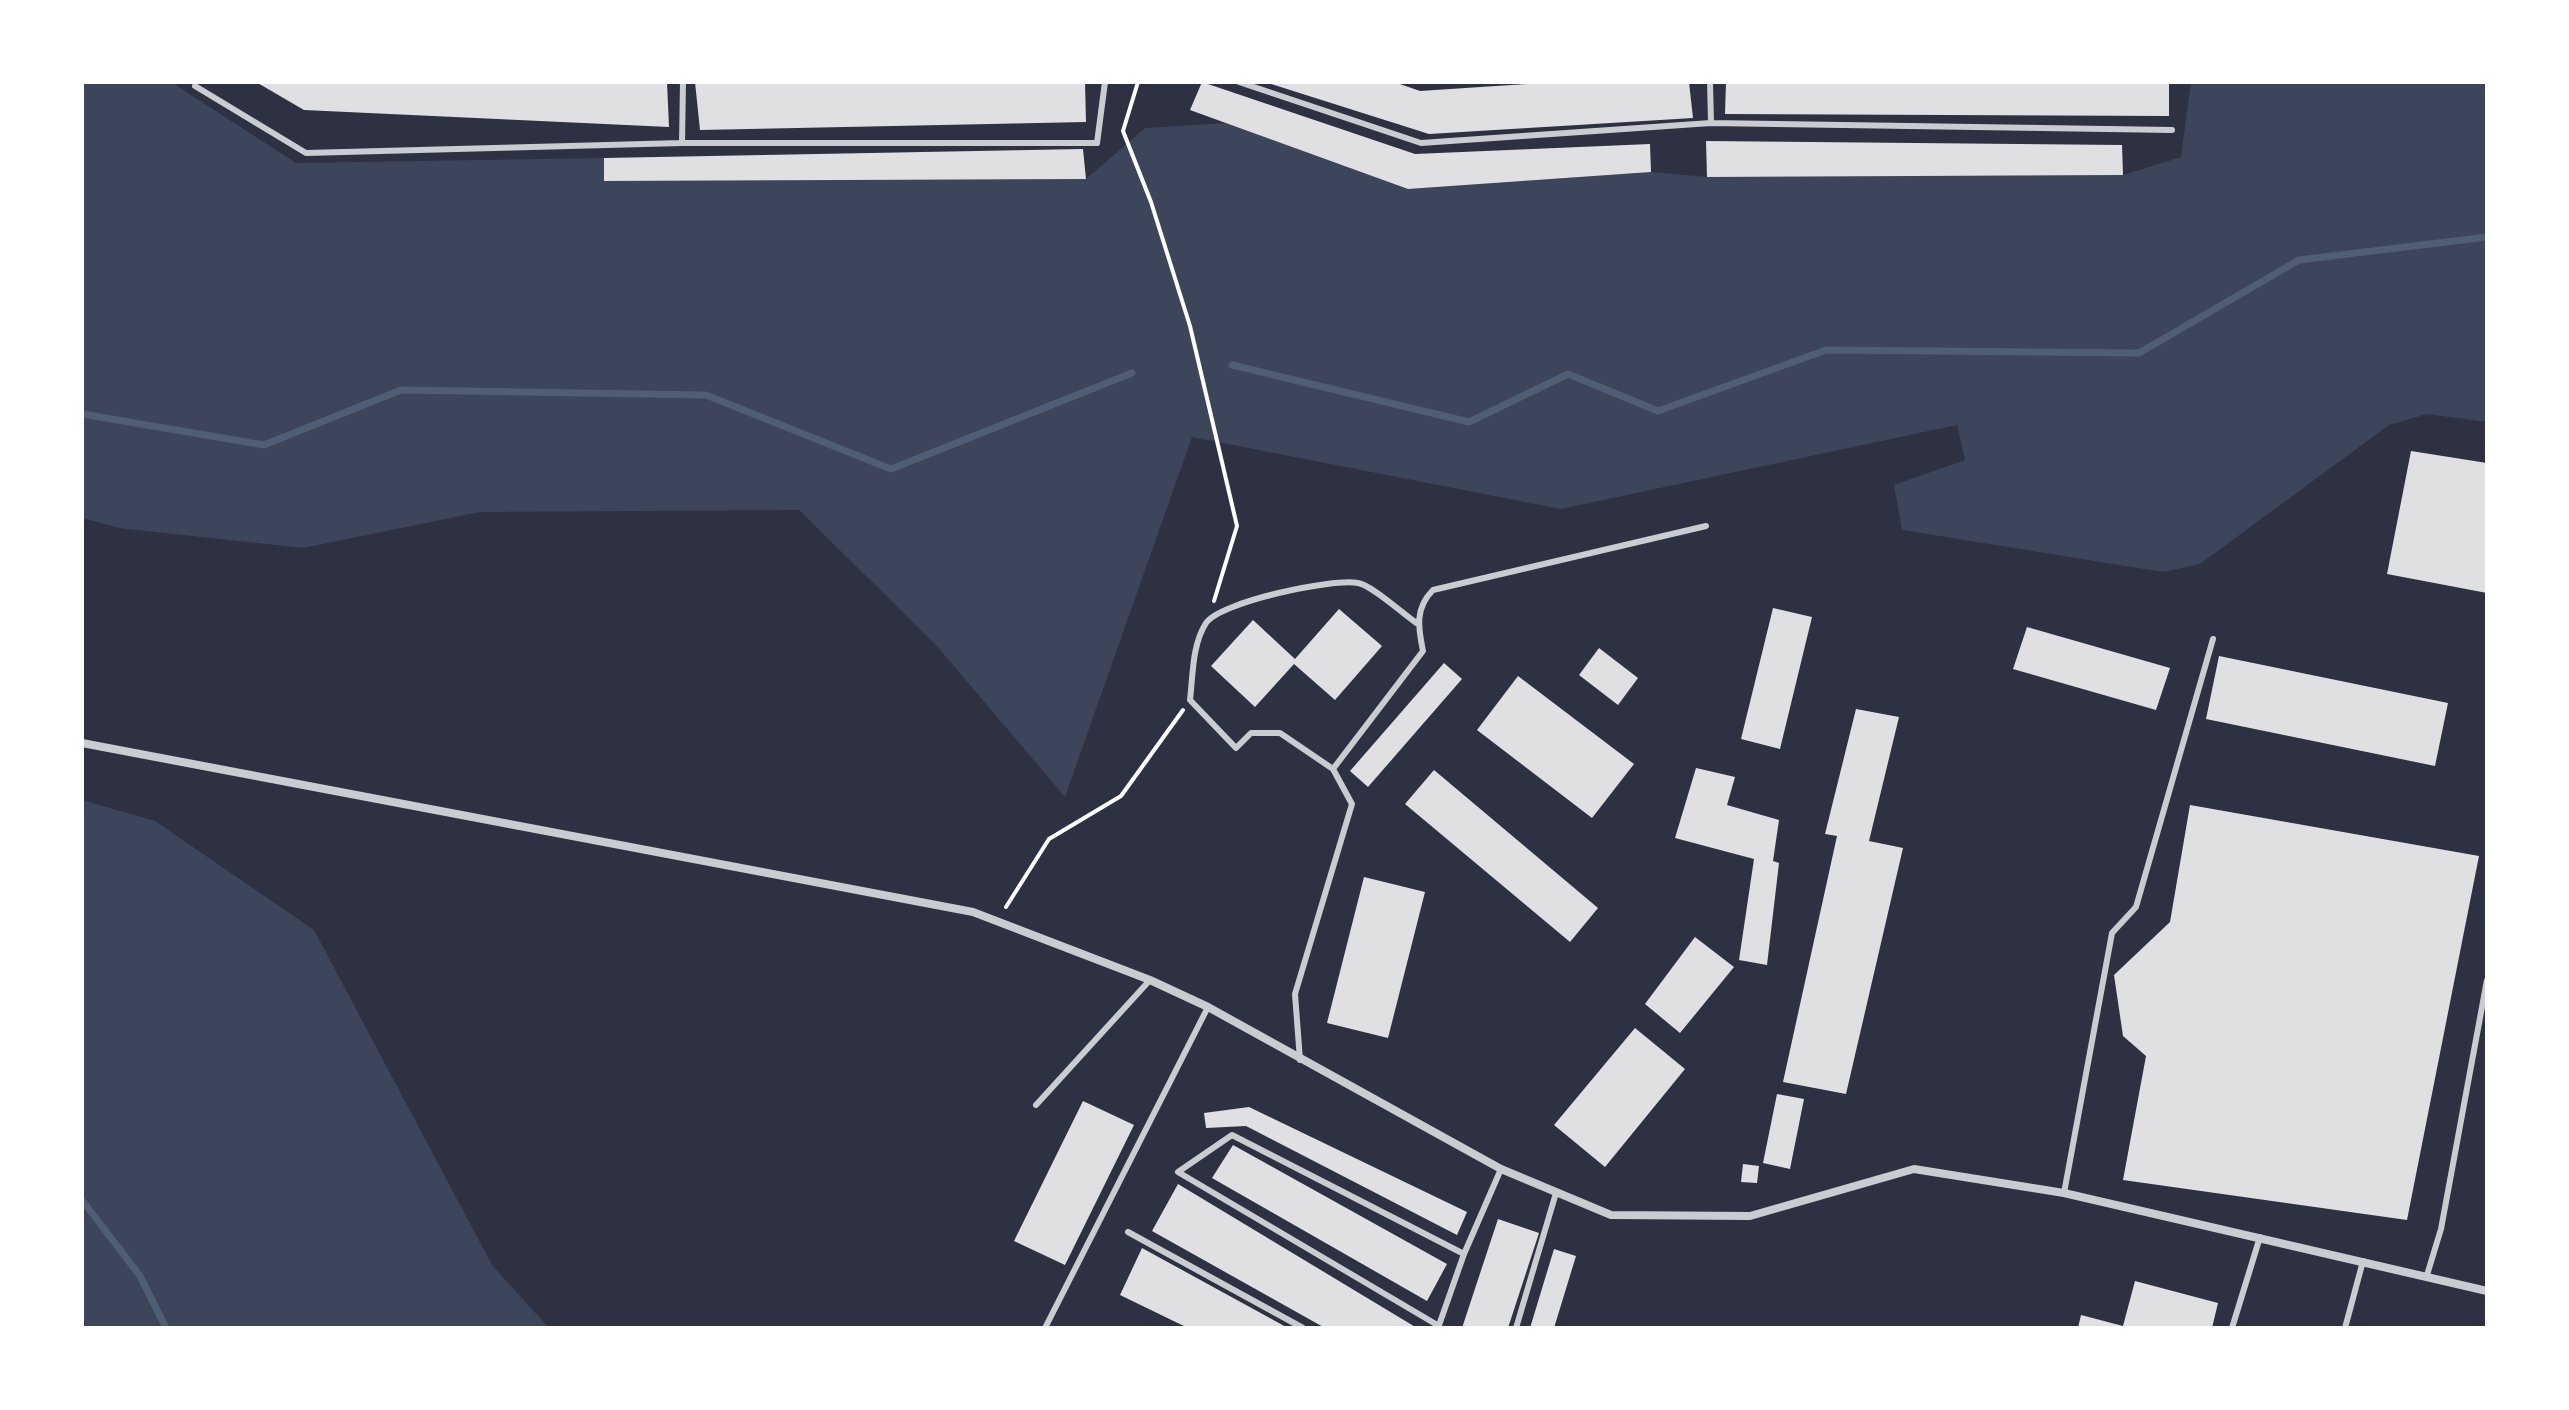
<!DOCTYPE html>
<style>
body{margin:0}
#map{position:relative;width:2569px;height:1410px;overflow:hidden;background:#2d3142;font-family:Raleway,sans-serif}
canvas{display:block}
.frame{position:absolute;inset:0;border:84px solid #fff;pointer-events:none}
</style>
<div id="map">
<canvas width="2569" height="1410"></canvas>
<div class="frame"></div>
</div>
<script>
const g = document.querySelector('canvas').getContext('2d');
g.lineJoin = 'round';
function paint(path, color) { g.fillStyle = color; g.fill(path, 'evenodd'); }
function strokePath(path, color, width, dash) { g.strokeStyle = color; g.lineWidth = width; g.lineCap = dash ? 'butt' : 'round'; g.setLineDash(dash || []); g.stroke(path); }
paint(new Path2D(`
 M 82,82 L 171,82 L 296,163 L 604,158 L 605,181 L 1086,179 L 1145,128 L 1227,123 L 1408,189 L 1651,172 L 1707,177 L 2123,175 L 2181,157 L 2191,82 L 2487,82 L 2487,422 L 2427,414 L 2389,425 L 2200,564 L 2163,572 L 1902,530 L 1894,485 L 1965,460 L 1957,425 L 1561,509 L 1192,437 L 1065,797 L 936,645 L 799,510 L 480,512 L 303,548 L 119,528 L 82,518 Z
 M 82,800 L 155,821 L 314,930 L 492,1265 L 549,1328 L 82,1328 Z`), '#3c4559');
strokePath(new Path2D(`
 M 1232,365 L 1469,422 L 1568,374 L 1658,411 L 1826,350 L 2139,353 L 2299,260 L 2487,237
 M 82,414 L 264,445 L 401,390 L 706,395 L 891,469 L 1132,373
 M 82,1200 L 140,1276 L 166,1328`), '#4f5d75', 7);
paint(new Path2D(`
 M 256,82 L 667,82 L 669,127 L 304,110 Z
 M 695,82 L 1085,82 L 1086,122 L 700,130 Z
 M 1202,82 L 1415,154 L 1650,144 L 1651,172 L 1408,189 L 1190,110 Z
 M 1394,82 L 1420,91 L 1557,82 L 1689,82 L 1693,118 L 1429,134 L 1268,83 Z
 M 1726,82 L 2169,82 L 2169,116 L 1725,114 Z
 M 1706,141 L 2122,145 L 2123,175 L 1707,177 Z
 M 1083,149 L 1086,179 L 604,181 L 604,158 Z
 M 2411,451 L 2487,463 L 2487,593 L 2387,574 Z
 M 1773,608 L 1812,617 L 1780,749 L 1741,739 Z
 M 1339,609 L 1382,646 L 1335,700 L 1294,664 L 1255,707 L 1211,666 L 1253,620 L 1295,659 Z
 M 2027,627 L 2170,668 L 2156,710 L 2013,669 Z
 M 1599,648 L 1638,678 L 1618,705 L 1579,675 Z
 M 2219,656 L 2448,703 L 2435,766 L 2206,719 Z
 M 1444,663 L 1462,679 L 1368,787 L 1350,771 Z
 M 1518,676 L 1634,764 L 1592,818 L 1477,730 Z
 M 1856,709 L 1899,717 L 1869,841 L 1903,848 L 1846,1094 L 1783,1082 L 1837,836 L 1825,834 Z
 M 1696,768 L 1735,777 L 1727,805 L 1779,820 L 1773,861 L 1779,863 L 1767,965 L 1739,960 L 1754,859 L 1675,838 Z
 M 1434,770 L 1598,908 L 1570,942 L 1405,804 Z
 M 2190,805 L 2479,856 L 2407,1220 L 2123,1180 L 2146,1056 L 2123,1036 L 2114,975 L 2170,922 Z
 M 1364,877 L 1425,892 L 1388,1038 L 1327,1023 Z
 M 1695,937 L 1734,967 L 1680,1033 L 1645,1004 Z
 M 1635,1028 L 1685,1069 L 1605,1167 L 1554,1125 Z
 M 1777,1094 L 1804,1099 L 1790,1169 L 1763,1163 Z
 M 1083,1101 L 1134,1125 L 1065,1265 L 1014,1241 Z
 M 1249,1107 L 1467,1212 L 1457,1235 L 1246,1126 L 1206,1128 L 1204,1113 Z
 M 1233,1145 L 1447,1264 L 1427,1301 L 1212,1178 Z
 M 1743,1164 L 1759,1166 L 1757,1183 L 1741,1182 Z
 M 1178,1184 L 1417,1328 L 1325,1328 L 1152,1231 Z
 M 1498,1219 L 1539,1233 L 1508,1328 L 1462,1328 Z
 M 1142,1248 L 1288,1328 L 1188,1328 L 1120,1295 Z
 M 1554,1249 L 1576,1256 L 1554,1328 L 1530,1328 Z
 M 2135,1281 L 2218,1303 L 2212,1328 L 2078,1328 L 2081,1315 L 2123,1326 Z`), '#e0e0e3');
strokePath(new Path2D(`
 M 1138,82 L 1123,131 L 1151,202 L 1190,326 L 1237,526 L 1214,601
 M 1006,907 L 1049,839 L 1121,796 L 1183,710`), '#fff', 4);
strokePath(new Path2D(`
 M 1239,82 L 1421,143 L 1711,123 L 2172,130
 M 1710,82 L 1711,123
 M 195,86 L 306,153 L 682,143 L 1097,143 L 1105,82
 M 682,143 L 683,82
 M 1333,769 L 1423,651 C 1418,627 1415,608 1433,590 L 1706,526
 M 1300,1060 L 1295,994 L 1352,804 L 1333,769 L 1280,733 L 1251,733 L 1236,748 L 1190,700 C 1193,675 1192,645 1206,623 C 1220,602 1332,578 1358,583 C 1372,585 1404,615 1418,624
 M 1036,1105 L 1150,980
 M 2064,1193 L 2112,933 L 2136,907 L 2213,639
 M 1128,1232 L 1303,1328
 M 2427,1275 L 2441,1229 L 2487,980
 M 1439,1326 L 1178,1172 L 1232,1135 L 1464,1254
 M 1045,1328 L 1208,1007
 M 1438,1328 L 1464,1254 L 1501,1169
 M 1516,1328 L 1556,1193
 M 2232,1328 L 2260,1237
 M 2345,1328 L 2363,1261`), '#caccd0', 6);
strokePath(new Path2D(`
 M 82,743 L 973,912 L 1150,980 L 1208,1007 L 1501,1169 L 1611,1215 L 1750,1216 L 1914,1169 L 2064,1193 L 2487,1291`), '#caccd0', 8);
</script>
